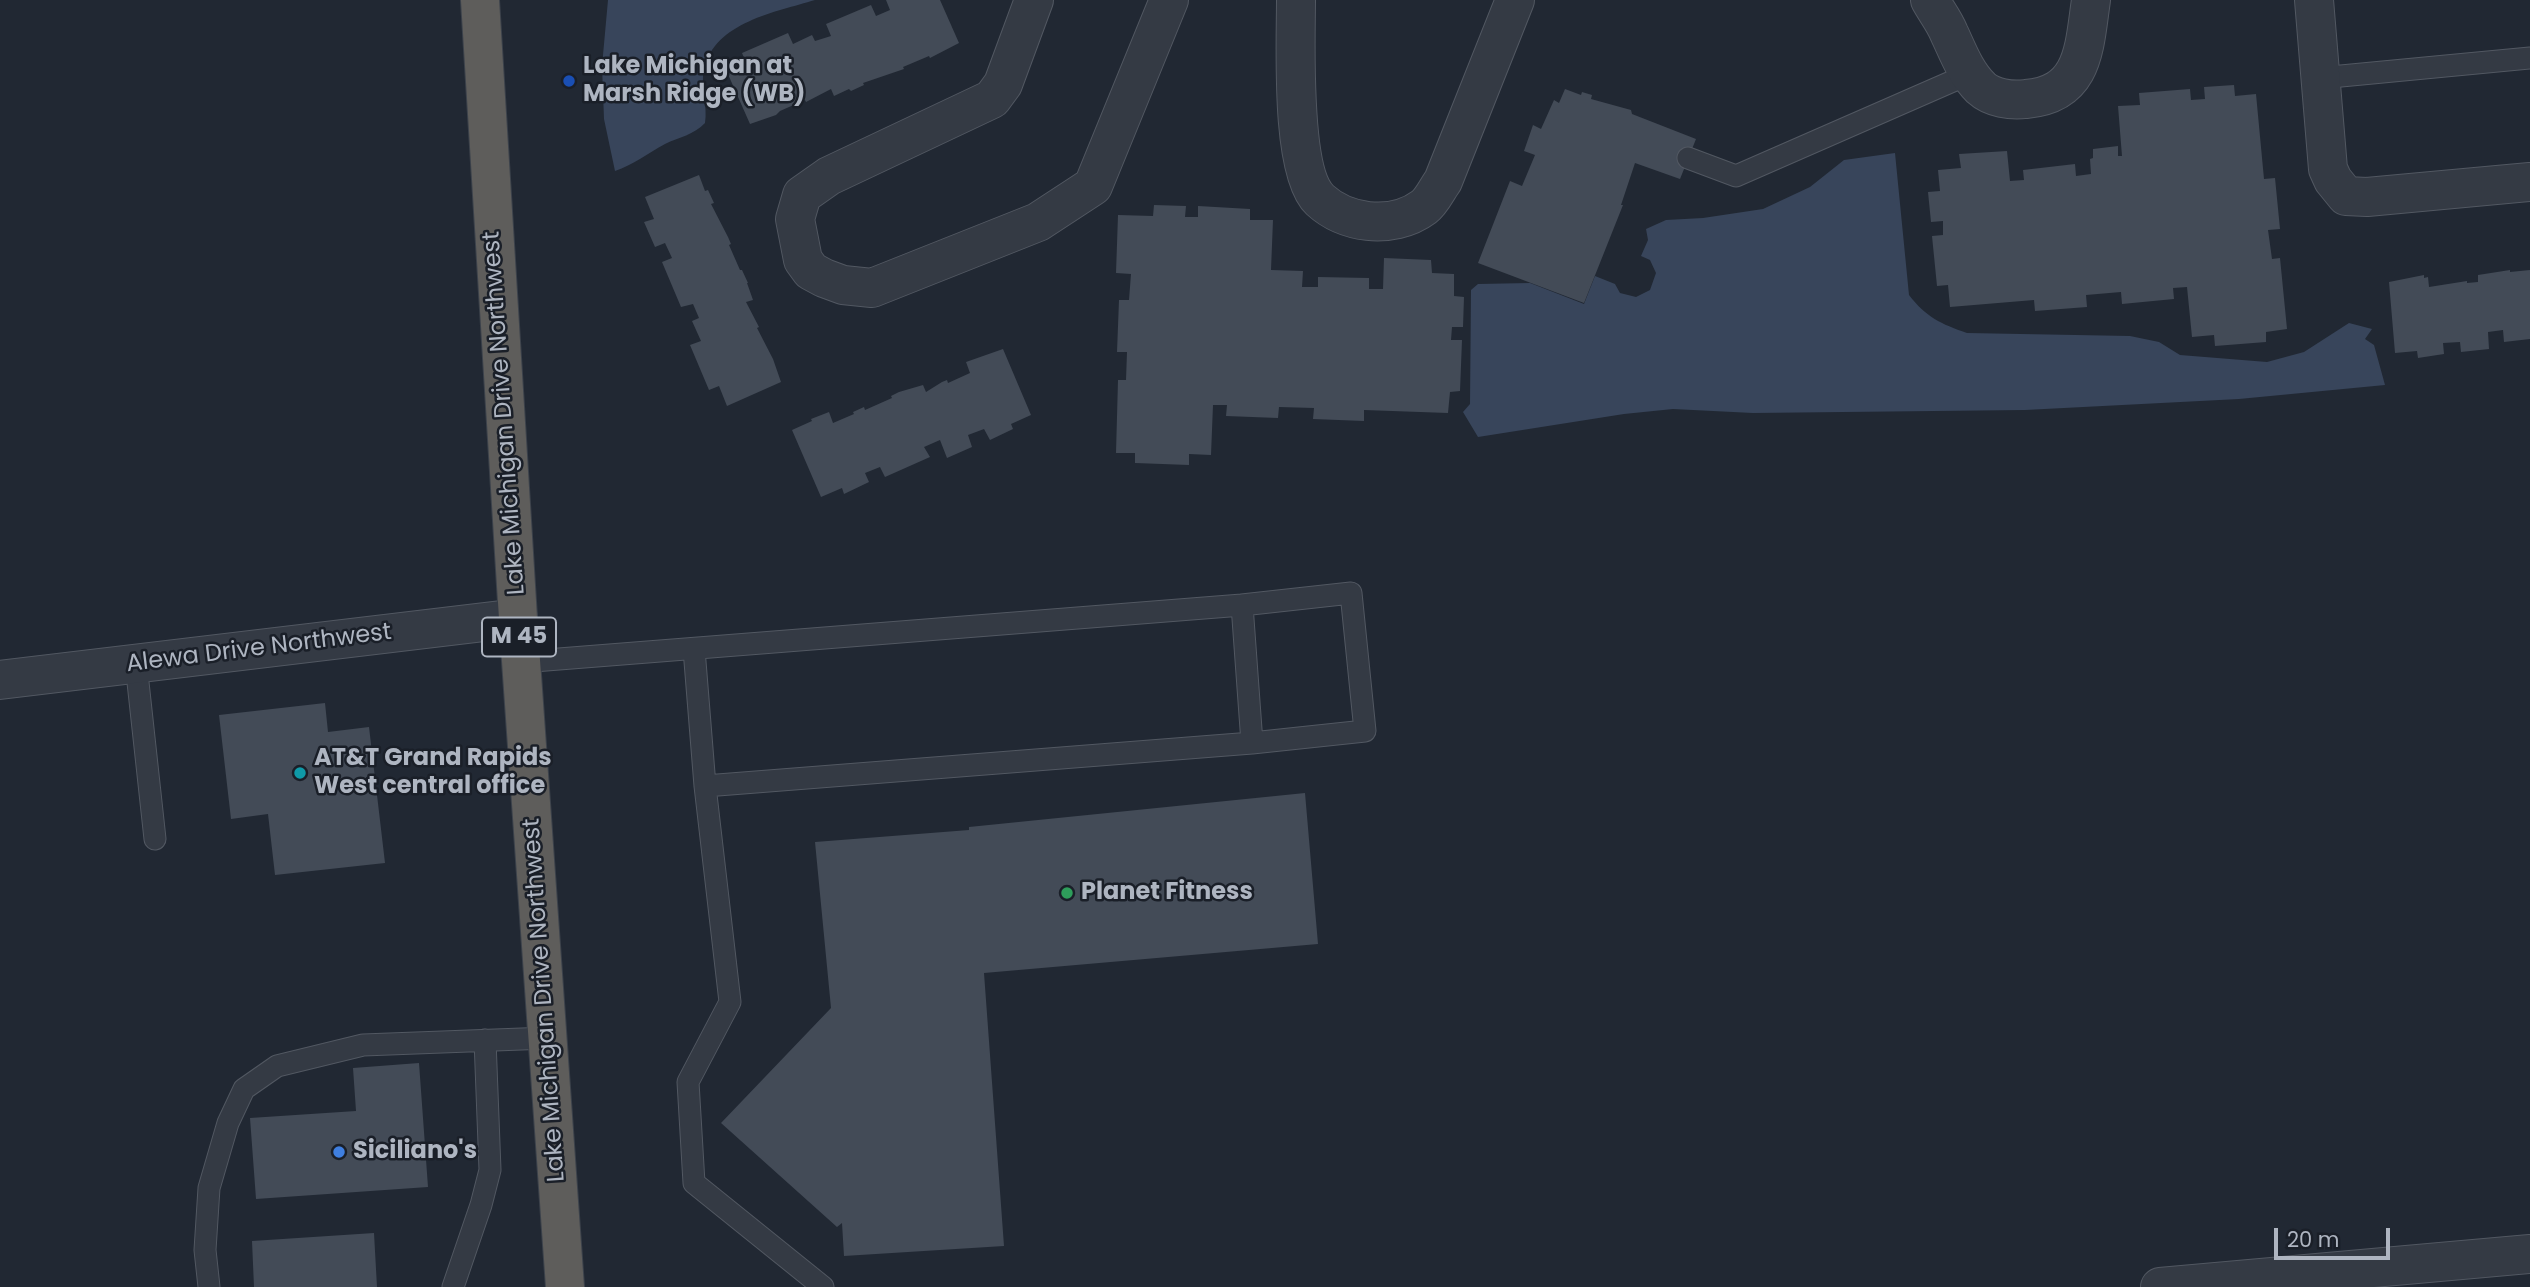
<!DOCTYPE html>
<style>
body{margin:0}
#map{position:relative;width:2530px;height:1287px;overflow:hidden;background:#212833;font-family:Poppins,sans-serif}
canvas{display:block}
.scale{position:absolute;left:2274px;top:1228px;width:116px;height:32px;box-sizing:border-box;border:4px solid #aeb5c1;border-top:0;padding-left:9px;font-size:21px;line-height:24px;white-space:nowrap;color:#aeb5c1;-webkit-text-stroke:5px #1a1f28;paint-order:stroke}
</style>
<div id="map">
<canvas width="2530" height="1287"></canvas>
<div class="scale">20 m</div>
</div>
<script>
const g = document.querySelector('canvas').getContext('2d');
g.lineJoin = 'round';
function paint(path, color) { g.fillStyle = color; g.fill(path, 'evenodd'); }
function strokePath(path, color, width, dash) { g.strokeStyle = color; g.lineWidth = width; g.lineCap = dash ? 'butt' : 'round'; g.setLineDash(dash || []); g.stroke(path); }
function label(font, color, halo, rows, align = 'center') {
  g.font = font + ' Poppins,sans-serif'; g.lineWidth = 5; g.setLineDash([]); g.textBaseline = 'middle'; g.strokeStyle = halo; g.fillStyle = color; for (const [text, x, y, turn = 0] of rows) {
    g.save(); g.translate(x, y); g.rotate((+turn || 0) * Math.PI / 180); g.textAlign = isNaN(turn) ? turn : align; if (halo) g.strokeText(text, 0, 0); g.fillText(text, 0, 0); g.restore();
  }
}
paint(new Path2D(`
 M 608,0 L 815,0 C 776,12 715,22 704,69 C 700,87 708,106 705,123 C 694,135 679,137 665,144 C 648,153 633,165 615,171 L 604,119 L 602,66 Z
 M 1895,153 L 1909,295 C 1926,317 1941,324 1967,333 L 2130,336 L 2159,342 L 2180,355 L 2267,362 L 2304,352 L 2349,323 L 2372,329 L 2365,339 L 2374,345 L 2385,385 L 2239,399 L 2025,410 L 1753,413 L 1673,409 L 1624,414 L 1478,437 L 1463,412 L 1470,404 L 1471,290 L 1478,284 L 1530,283 L 1584,304 L 1595,276 L 1615,284 L 1620,293 L 1636,297 L 1650,290 L 1656,273 L 1650,260 L 1641,256 L 1648,240 L 1646,229 L 1666,220 L 1703,218 L 1763,209 L 1810,187 L 1844,160 Z`), '#38455b');
paint(new Path2D(`
 M 886,0 L 940,0 L 959,43 L 930,58 L 929,56 L 903,67 L 904,69 L 863,83 L 864,85 L 851,91 L 849,89 L 834,96 L 831,89 L 806,102 L 805,100 L 780,111 L 776,115 L 750,124 L 727,72 L 747,65 L 742,53 L 788,33 L 793,44 L 812,35 L 815,41 L 831,36 L 826,24 L 871,5 L 876,16 L 890,10 Z
 M 2234,85 L 2235,96 L 2256,94 L 2264,179 L 2275,178 L 2280,229 L 2268,230 L 2272,259 L 2280,258 L 2287,329 L 2266,332 L 2266,342 L 2215,346 L 2214,335 L 2192,337 L 2187,287 L 2173,288 L 2174,299 L 2122,304 L 2121,292 L 2086,295 L 2087,307 L 2035,311 L 2034,300 L 1950,307 L 1948,285 L 1937,286 L 1932,236 L 1943,235 L 1943,221 L 1931,222 L 1928,192 L 1940,191 L 1938,170 L 1961,168 L 1959,154 L 2007,151 L 2010,181 L 2024,180 L 2023,170 L 2075,164 L 2076,176 L 2091,174 L 2090,159 L 2093,158 L 2093,149 L 2118,146 L 2118,156 L 2122,156 L 2118,106 L 2140,105 L 2139,93 L 2190,89 L 2191,100 L 2205,99 L 2204,87 Z
 M 1565,89 L 1581,95 L 1582,92 L 1592,95 L 1591,99 L 1631,110 L 1632,114 L 1696,139 L 1680,179 L 1635,163 L 1621,205 L 1623,205 L 1584,303 L 1478,263 L 1510,181 L 1522,186 L 1535,155 L 1524,151 L 1533,125 L 1541,129 L 1554,100 L 1559,103 Z
 M 699,175 L 705,191 L 708,190 L 714,203 L 711,204 L 728,237 L 731,244 L 729,245 L 740,270 L 742,270 L 748,283 L 747,283 L 753,300 L 746,302 L 759,327 L 757,328 L 773,359 L 781,382 L 727,406 L 719,386 L 709,390 L 690,345 L 701,341 L 692,321 L 699,318 L 693,304 L 681,307 L 662,262 L 672,258 L 665,243 L 655,247 L 644,222 L 654,219 L 645,197 Z
 M 1154,205 L 1186,206 L 1185,217 L 1198,217 L 1198,206 L 1250,209 L 1250,220 L 1273,220 L 1271,270 L 1303,271 L 1302,287 L 1318,287 L 1318,277 L 1369,278 L 1369,289 L 1383,289 L 1384,258 L 1431,260 L 1432,273 L 1454,274 L 1454,296 L 1464,297 L 1463,327 L 1452,327 L 1451,340 L 1462,340 L 1460,391 L 1450,392 L 1448,413 L 1364,410 L 1364,421 L 1313,419 L 1314,408 L 1279,407 L 1278,418 L 1226,416 L 1227,405 L 1213,405 L 1211,455 L 1189,454 L 1189,465 L 1135,463 L 1135,453 L 1116,453 L 1118,380 L 1126,380 L 1127,352 L 1117,352 L 1119,300 L 1129,300 L 1131,274 L 1116,273 L 1118,215 L 1153,216 Z
 M 2510,270 L 2510,272 L 2530,270 L 2530,339 L 2504,342 L 2503,330 L 2488,332 L 2489,349 L 2461,352 L 2460,342 L 2443,343 L 2444,354 L 2418,358 L 2417,351 L 2395,353 L 2389,282 L 2424,275 L 2424,278 L 2428,277 L 2429,287 L 2467,281 L 2467,283 L 2478,282 L 2478,275 Z
 M 1003,349 L 1031,415 L 1011,424 L 1013,429 L 990,440 L 984,429 L 968,435 L 972,447 L 947,458 L 940,440 L 924,447 L 930,457 L 885,477 L 880,467 L 865,473 L 869,482 L 844,494 L 842,488 L 821,497 L 792,430 L 812,421 L 811,419 L 829,412 L 833,423 L 854,414 L 853,412 L 864,407 L 865,410 L 892,398 L 891,396 L 899,392 L 923,385 L 926,392 L 942,382 L 947,380 L 948,383 L 970,373 L 966,362 Z
 M 325,703 L 328,732 L 369,727 L 385,863 L 275,875 L 268,814 L 231,819 L 219,715 Z
 M 1305,793 L 1318,944 L 984,973 L 1004,1246 L 844,1256 L 842,1223 L 837,1227 L 721,1123 L 831,1008 L 815,842 L 969,830 L 969,827 Z
 M 419,1063 L 428,1187 L 256,1199 L 250,1118 L 356,1111 L 353,1068 Z
 M 374,1233 L 377,1287 L 254,1287 L 252,1241 Z`), '#434b57');
const service = new Path2D(`
 M 2320,78 L 2530,58
 M 1688,158 L 1736,176 L 1969,74
 M 1242,605 L 1351,593 L 1365,731 L 1252,743
 M 694,649 L 705,786 L 730,1002 L 688,1082 L 694,1183 L 823,1287
 M 521,662 L 1242,605 L 1252,743 L 705,786
 M 136,664 L 155,839
 M 209,1287 L 205,1250 L 209,1188 L 228,1123 L 244,1089 L 277,1066 L 363,1045 L 548,1038
 M 453,1287 L 481,1205 L 490,1170 L 485,1040`);
const minor = new Path2D(`
 M 1034,0 L 1003,84 L 992,99 L 829,176 L 802,195 L 795,219 L 803,260 L 811,271 L 824,278 L 843,285 L 872,288 L 1038,222 L 1093,186 L 1169,0
 M 1296,0 C 1296,42 1290,172 1320,200 C 1333,212 1351,219 1368,221 C 1387,223 1408,219 1424,207 C 1432,201 1437,189 1443,181 L 1515,0
 M 1930,0 C 1936,11 1944,21 1949,33 C 1958,52 1965,72 1981,88 C 1992,98 2011,101 2026,99 C 2085,94 2084,47 2091,0
 M 2314,0 L 2328,169 L 2333,180 L 2346,196 L 2367,197 L 2530,182
 M 0,680 L 518,618
 M 2160,1287 L 2530,1254`);
const trunk = new Path2D(`
 M 480,0 L 518,618 L 565,1287`);
strokePath(service, '#525862', 23);
strokePath(minor, '#525862', 40);
strokePath(trunk, '#3c424b', 40);
strokePath(service, '#343a44', 21);
strokePath(minor, '#343a44', 38);
strokePath(trunk, '#5e5d5b', 38);
for (const [x, y, r, color] of [
 [569,81,7,"#1a4fb4"],
 [300,773,7,"#0f9aa8"],
 [1067,893,7,"#2e9e5b"],
 [339,1152,7,"#3f7fe0"]
]) { const dot = new Path2D(); dot.arc(x, y, r, 0, 2 * Math.PI); g.fillStyle = color; g.fill(dot); strokePath(dot, '#1a1f28', 2.5); }
for (const [x, y, w] of [
 [519,637,74]
]) { const box = new Path2D(); box.roundRect(x - w / 2, y - 19.5, w, 39, 5); g.fillStyle = '#1a1f28'; g.fill(box); strokePath(box, '#aeb5c1', 2); }
label('bold 23px', '#aeb5c1', null, [
 ["M 45",519,637]
]);
label('bold 24px', '#aeb5c1', '#1a1f28', [
 ["Lake Michigan at",583,67],
 ["Marsh Ridge (WB)",583,95],
 ["AT&T Grand Rapids",314,759],
 ["West central office",314,787],
 ["Planet Fitness",1081,893],
 ["Siciliano's",353,1152]
], 'left');
label('24px', '#aeb5c1', '#1a1f28', [
 ["Lake Michigan Drive Northwest",505,413,-94],
 ["Alewa Drive Northwest",259,649,-7],
 ["Lake Michigan Drive Northwest",545,1000,-94]
]);
</script>
